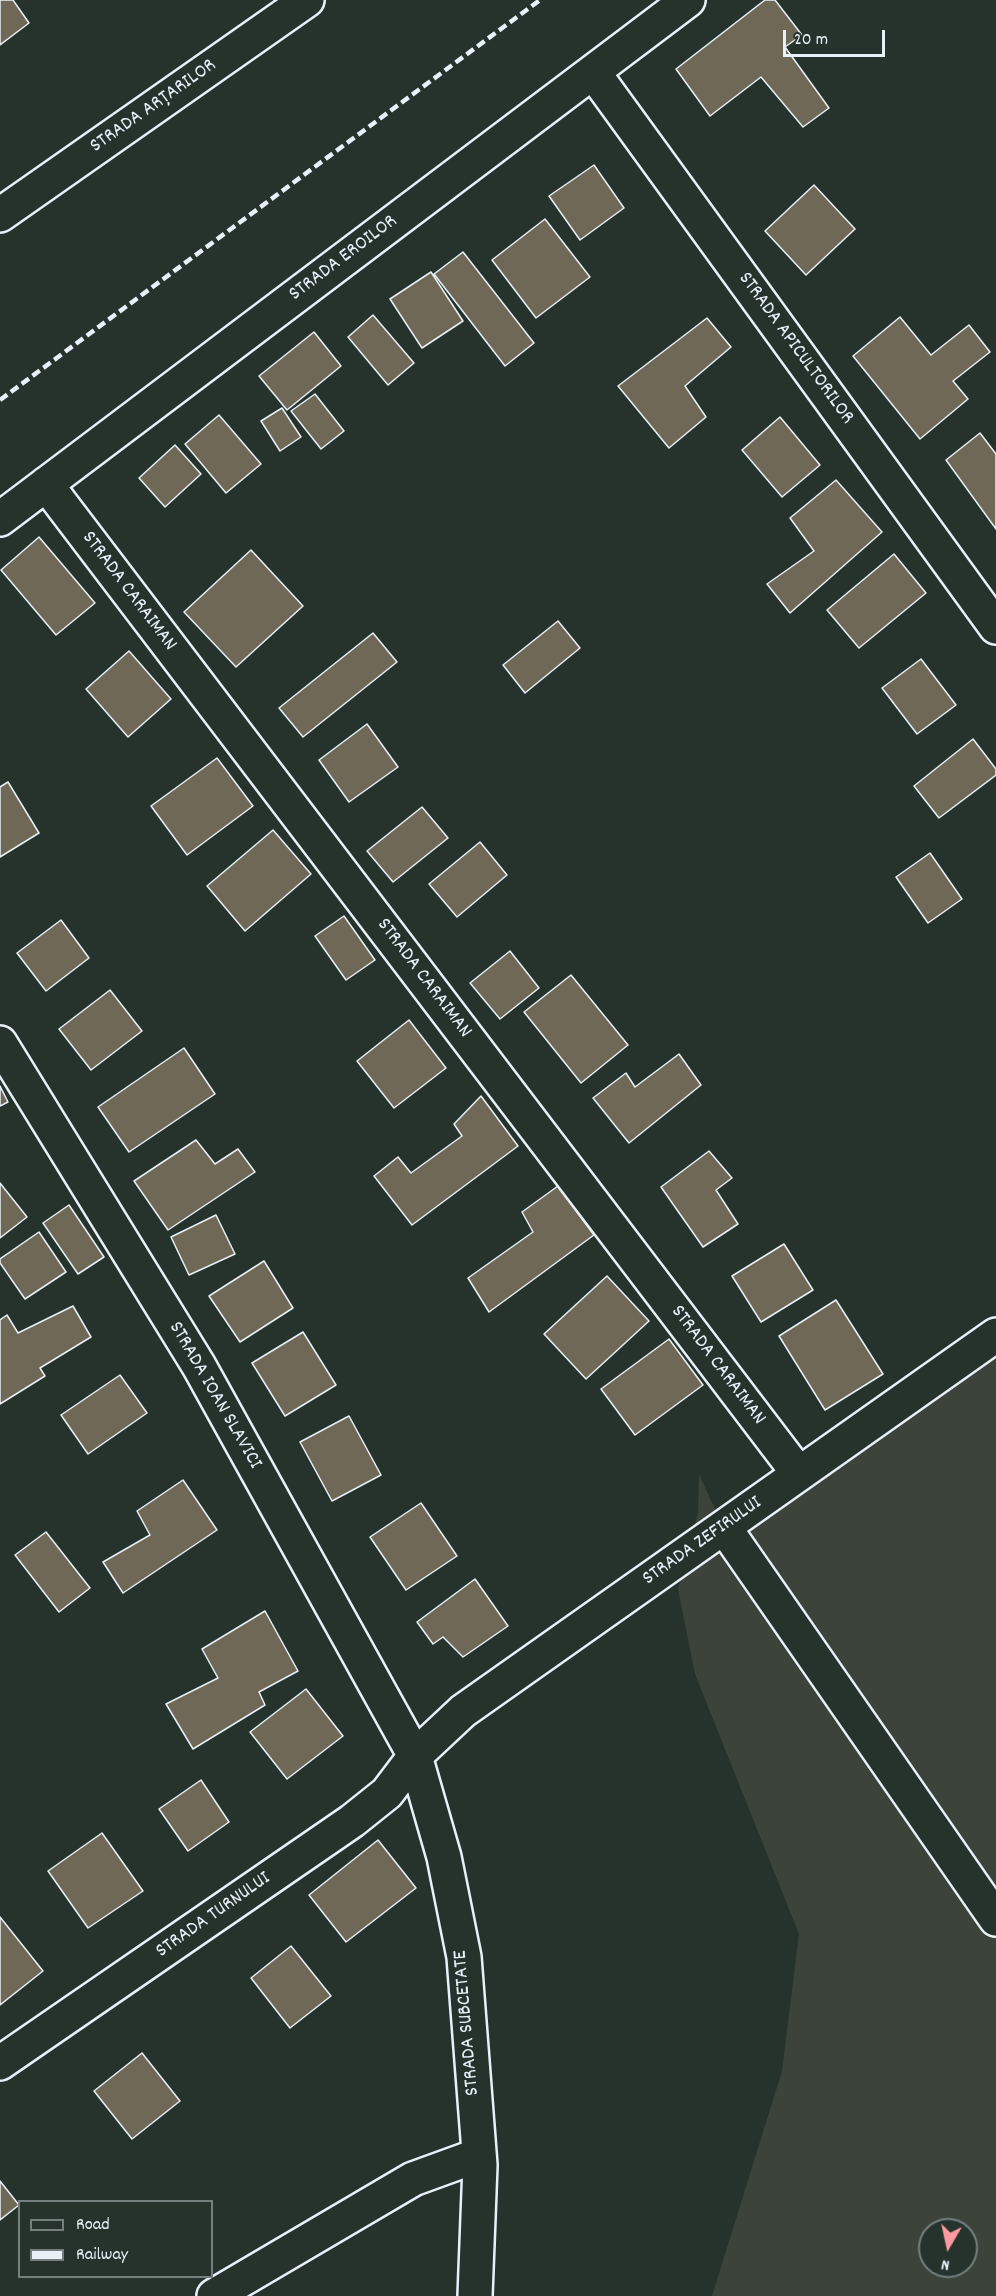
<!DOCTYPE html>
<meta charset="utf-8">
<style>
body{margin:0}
#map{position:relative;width:996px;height:2296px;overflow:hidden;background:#26332d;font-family:Dekko,sans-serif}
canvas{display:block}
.legend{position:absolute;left:18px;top:2200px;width:195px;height:78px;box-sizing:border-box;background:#26332d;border:2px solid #747f7e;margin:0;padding:8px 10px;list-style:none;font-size:18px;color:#e8f1f8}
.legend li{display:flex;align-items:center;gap:12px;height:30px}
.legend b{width:30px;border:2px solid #747f7e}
.north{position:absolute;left:918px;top:2218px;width:60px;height:60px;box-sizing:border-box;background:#26332d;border:2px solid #747f7e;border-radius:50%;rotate:189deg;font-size:16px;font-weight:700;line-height:24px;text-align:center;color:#e8f1f8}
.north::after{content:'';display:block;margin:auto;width:21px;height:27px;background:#ff9aa2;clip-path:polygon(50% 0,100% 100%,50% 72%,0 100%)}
.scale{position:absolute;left:783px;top:30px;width:102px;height:27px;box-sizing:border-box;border:3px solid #e8f1f8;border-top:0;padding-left:8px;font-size:18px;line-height:21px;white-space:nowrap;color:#e8f1f8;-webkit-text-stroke:4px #26332d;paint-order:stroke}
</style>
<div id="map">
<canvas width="996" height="2296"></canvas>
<ul class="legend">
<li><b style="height:8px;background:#26332d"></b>Road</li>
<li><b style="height:8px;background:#e8f1f8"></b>Railway</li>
</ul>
<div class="north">N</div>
<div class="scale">20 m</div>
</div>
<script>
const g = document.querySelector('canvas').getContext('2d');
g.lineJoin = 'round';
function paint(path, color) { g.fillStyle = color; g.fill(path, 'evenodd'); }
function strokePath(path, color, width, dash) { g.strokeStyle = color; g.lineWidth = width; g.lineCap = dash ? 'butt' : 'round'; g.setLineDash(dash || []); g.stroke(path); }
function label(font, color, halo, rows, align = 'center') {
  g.font = font + ' Dekko,sans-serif'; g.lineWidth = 4.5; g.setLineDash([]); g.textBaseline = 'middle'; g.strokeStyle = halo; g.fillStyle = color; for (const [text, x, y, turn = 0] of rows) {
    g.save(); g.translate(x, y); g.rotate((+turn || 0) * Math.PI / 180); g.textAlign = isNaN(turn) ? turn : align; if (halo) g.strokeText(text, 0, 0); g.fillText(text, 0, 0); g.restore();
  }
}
paint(new Path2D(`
 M 996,1335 L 996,2296 L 712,2296 L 782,2071 L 799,1934 L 695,1674 L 678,1589 L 698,1513 L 699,1474 L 723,1527 ZM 930,2230 L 966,2230 L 966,2266 L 930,2266 Z`), '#3c433a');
const building = new Path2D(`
 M 0,0 L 13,0 L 29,23 L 0,45 Z
 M 765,0 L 775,0 L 802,35 L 785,47 L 829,108 L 803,127 L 761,77 L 710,116 L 676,69 Z
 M 594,165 L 624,208 L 580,240 L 549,196 Z
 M 814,185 L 855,229 L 806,275 L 765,231 Z
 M 545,219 L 590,277 L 536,318 L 492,260 Z
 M 463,252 L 534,343 L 505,366 L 434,274 Z
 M 431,272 L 463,321 L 422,348 L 390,299 Z
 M 373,315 L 414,363 L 388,385 L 348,337 Z
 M 900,317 L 931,355 L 969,325 L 990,352 L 953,381 L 968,399 L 920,439 L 853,356 Z
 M 707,318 L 731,347 L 685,386 L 706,417 L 669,448 L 618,386 Z
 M 314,332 L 341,366 L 287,410 L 259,376 Z
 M 315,394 L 344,431 L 321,449 L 291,411 Z
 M 282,408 L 301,437 L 280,451 L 261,421 Z
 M 219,415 L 261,464 L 226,493 L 185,444 Z
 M 780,417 L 820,465 L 782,497 L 742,450 Z
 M 980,433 L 996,454 L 996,529 L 946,460 Z
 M 175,445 L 201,474 L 165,507 L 139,478 Z
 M 836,480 L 882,532 L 790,613 L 767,584 L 814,551 L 790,518 Z
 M 39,537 L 95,603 L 56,635 L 1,570 Z
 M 251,550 L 303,606 L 236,667 L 184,612 Z
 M 894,554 L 926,593 L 859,648 L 827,610 Z
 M 558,621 L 580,648 L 525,693 L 503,665 Z
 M 373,633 L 397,662 L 303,737 L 279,708 Z
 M 129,651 L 171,699 L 128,737 L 86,689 Z
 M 921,659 L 956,705 L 917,734 L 882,688 Z
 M 367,724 L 398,767 L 349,802 L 319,760 Z
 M 973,739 L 996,769 L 996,775 L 939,818 L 914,786 Z
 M 217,758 L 253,806 L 187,855 L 151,806 Z
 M 8,782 L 39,833 L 0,857 L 0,787 Z
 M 422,807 L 448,838 L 393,882 L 367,851 Z
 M 273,830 L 311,874 L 245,931 L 207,886 Z
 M 480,842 L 507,875 L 457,917 L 429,884 Z
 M 930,853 L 962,899 L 928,923 L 896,877 Z
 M 344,916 L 375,960 L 346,980 L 315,936 Z
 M 61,920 L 89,958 L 46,991 L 17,953 Z
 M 510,951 L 539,988 L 500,1019 L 470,983 Z
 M 571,975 L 628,1045 L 581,1083 L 524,1012 Z
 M 110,990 L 142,1031 L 91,1070 L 59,1029 Z
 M 409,1020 L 446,1068 L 394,1108 L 357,1061 Z
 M 184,1048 L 215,1094 L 129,1152 L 98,1107 Z
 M 679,1054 L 701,1085 L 629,1143 L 593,1098 L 626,1073 L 635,1087 Z
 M 0,1086 L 8,1102 L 0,1106 Z
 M 481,1096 L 518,1146 L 412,1225 L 374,1176 L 398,1157 L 411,1173 L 462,1136 L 454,1124 Z
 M 196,1140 L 215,1164 L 238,1149 L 255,1172 L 168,1230 L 134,1181 Z
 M 709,1151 L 732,1178 L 716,1190 L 738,1224 L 703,1247 L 661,1187 Z
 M 0,1183 L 27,1217 L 0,1238 Z
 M 558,1186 L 594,1235 L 489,1312 L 468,1278 L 533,1232 L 522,1212 Z
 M 69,1205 L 104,1257 L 78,1274 L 43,1223 Z
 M 216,1215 L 235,1254 L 189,1275 L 171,1237 Z
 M 39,1232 L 66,1272 L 25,1299 L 0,1263 L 0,1259 Z
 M 784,1244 L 813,1290 L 761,1322 L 732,1276 Z
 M 264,1261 L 293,1308 L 240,1342 L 209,1296 Z
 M 607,1276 L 649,1321 L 586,1379 L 544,1334 Z
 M 836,1300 L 883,1374 L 825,1410 L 779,1336 Z
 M 73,1306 L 91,1337 L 40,1368 L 45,1376 L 0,1404 L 0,1320 L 7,1315 L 18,1333 Z
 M 303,1332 L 336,1385 L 285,1416 L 252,1363 Z
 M 669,1339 L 703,1385 L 635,1435 L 601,1389 Z
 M 120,1375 L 147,1413 L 88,1454 L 61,1415 Z
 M 349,1416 L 381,1475 L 332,1501 L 300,1442 Z
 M 183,1480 L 217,1530 L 123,1593 L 103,1562 L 150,1535 L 137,1511 Z
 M 421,1503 L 457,1556 L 406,1590 L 370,1537 Z
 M 46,1532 L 90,1588 L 59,1612 L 15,1555 Z
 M 475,1579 L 508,1626 L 463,1657 L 443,1637 L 433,1644 L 417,1622 Z
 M 265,1611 L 298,1671 L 259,1692 L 265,1705 L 193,1749 L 166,1704 L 218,1678 L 202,1649 Z
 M 306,1689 L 343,1736 L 287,1779 L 250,1732 Z
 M 201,1780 L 229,1822 L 188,1851 L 159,1809 Z
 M 102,1833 L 143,1891 L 88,1928 L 48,1871 Z
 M 378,1840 L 416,1888 L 346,1942 L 309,1895 Z
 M 0,1917 L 43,1971 L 0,2005 Z
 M 291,1946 L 331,1996 L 290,2028 L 251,1978 Z
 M 142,2053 L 180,2101 L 132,2139 L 94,2091 Z
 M 0,2181 L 19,2205 L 0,2220 Z`);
paint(building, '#6f6857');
strokePath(building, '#e8f1f8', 1.5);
const minor = new Path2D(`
 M 593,72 L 996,627
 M 0,215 L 307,0
 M 46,484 L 799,1474
 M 0,519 L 688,0
 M 0,1043 L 199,1366 L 415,1756 L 444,1857 L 464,1957 L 480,2165 L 475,2296
 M 724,1527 L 996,1919
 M 0,2063 L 352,1821 L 387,1793 L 415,1756 L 463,1711 L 996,1335
 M 214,2296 L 413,2179 L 479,2155`);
strokePath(minor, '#e8f1f8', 38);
strokePath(minor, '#26332d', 33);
strokePath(new Path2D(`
 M 0,400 L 540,0`), '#e8f1f8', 4.5, [9, 4.5]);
label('20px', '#e8f1f8', '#26332d', [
 ["STRADA ARȚARILOR",154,107,-35],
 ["STRADA EROILOR",344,259,-37],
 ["STRADA APICULTORILOR",795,349,54],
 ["STRADA CARAIMAN",128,592,53],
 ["STRADA CARAIMAN",423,979,53],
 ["STRADA CARAIMAN",717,1366,53],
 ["STRADA IOAN SLAVICI",214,1396,60],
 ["STRADA ZEFIRULUI",703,1542,-35],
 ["STRADA TURNULUI",214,1916,-35],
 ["STRADA SUBCETATE",468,2023,-95]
]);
</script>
